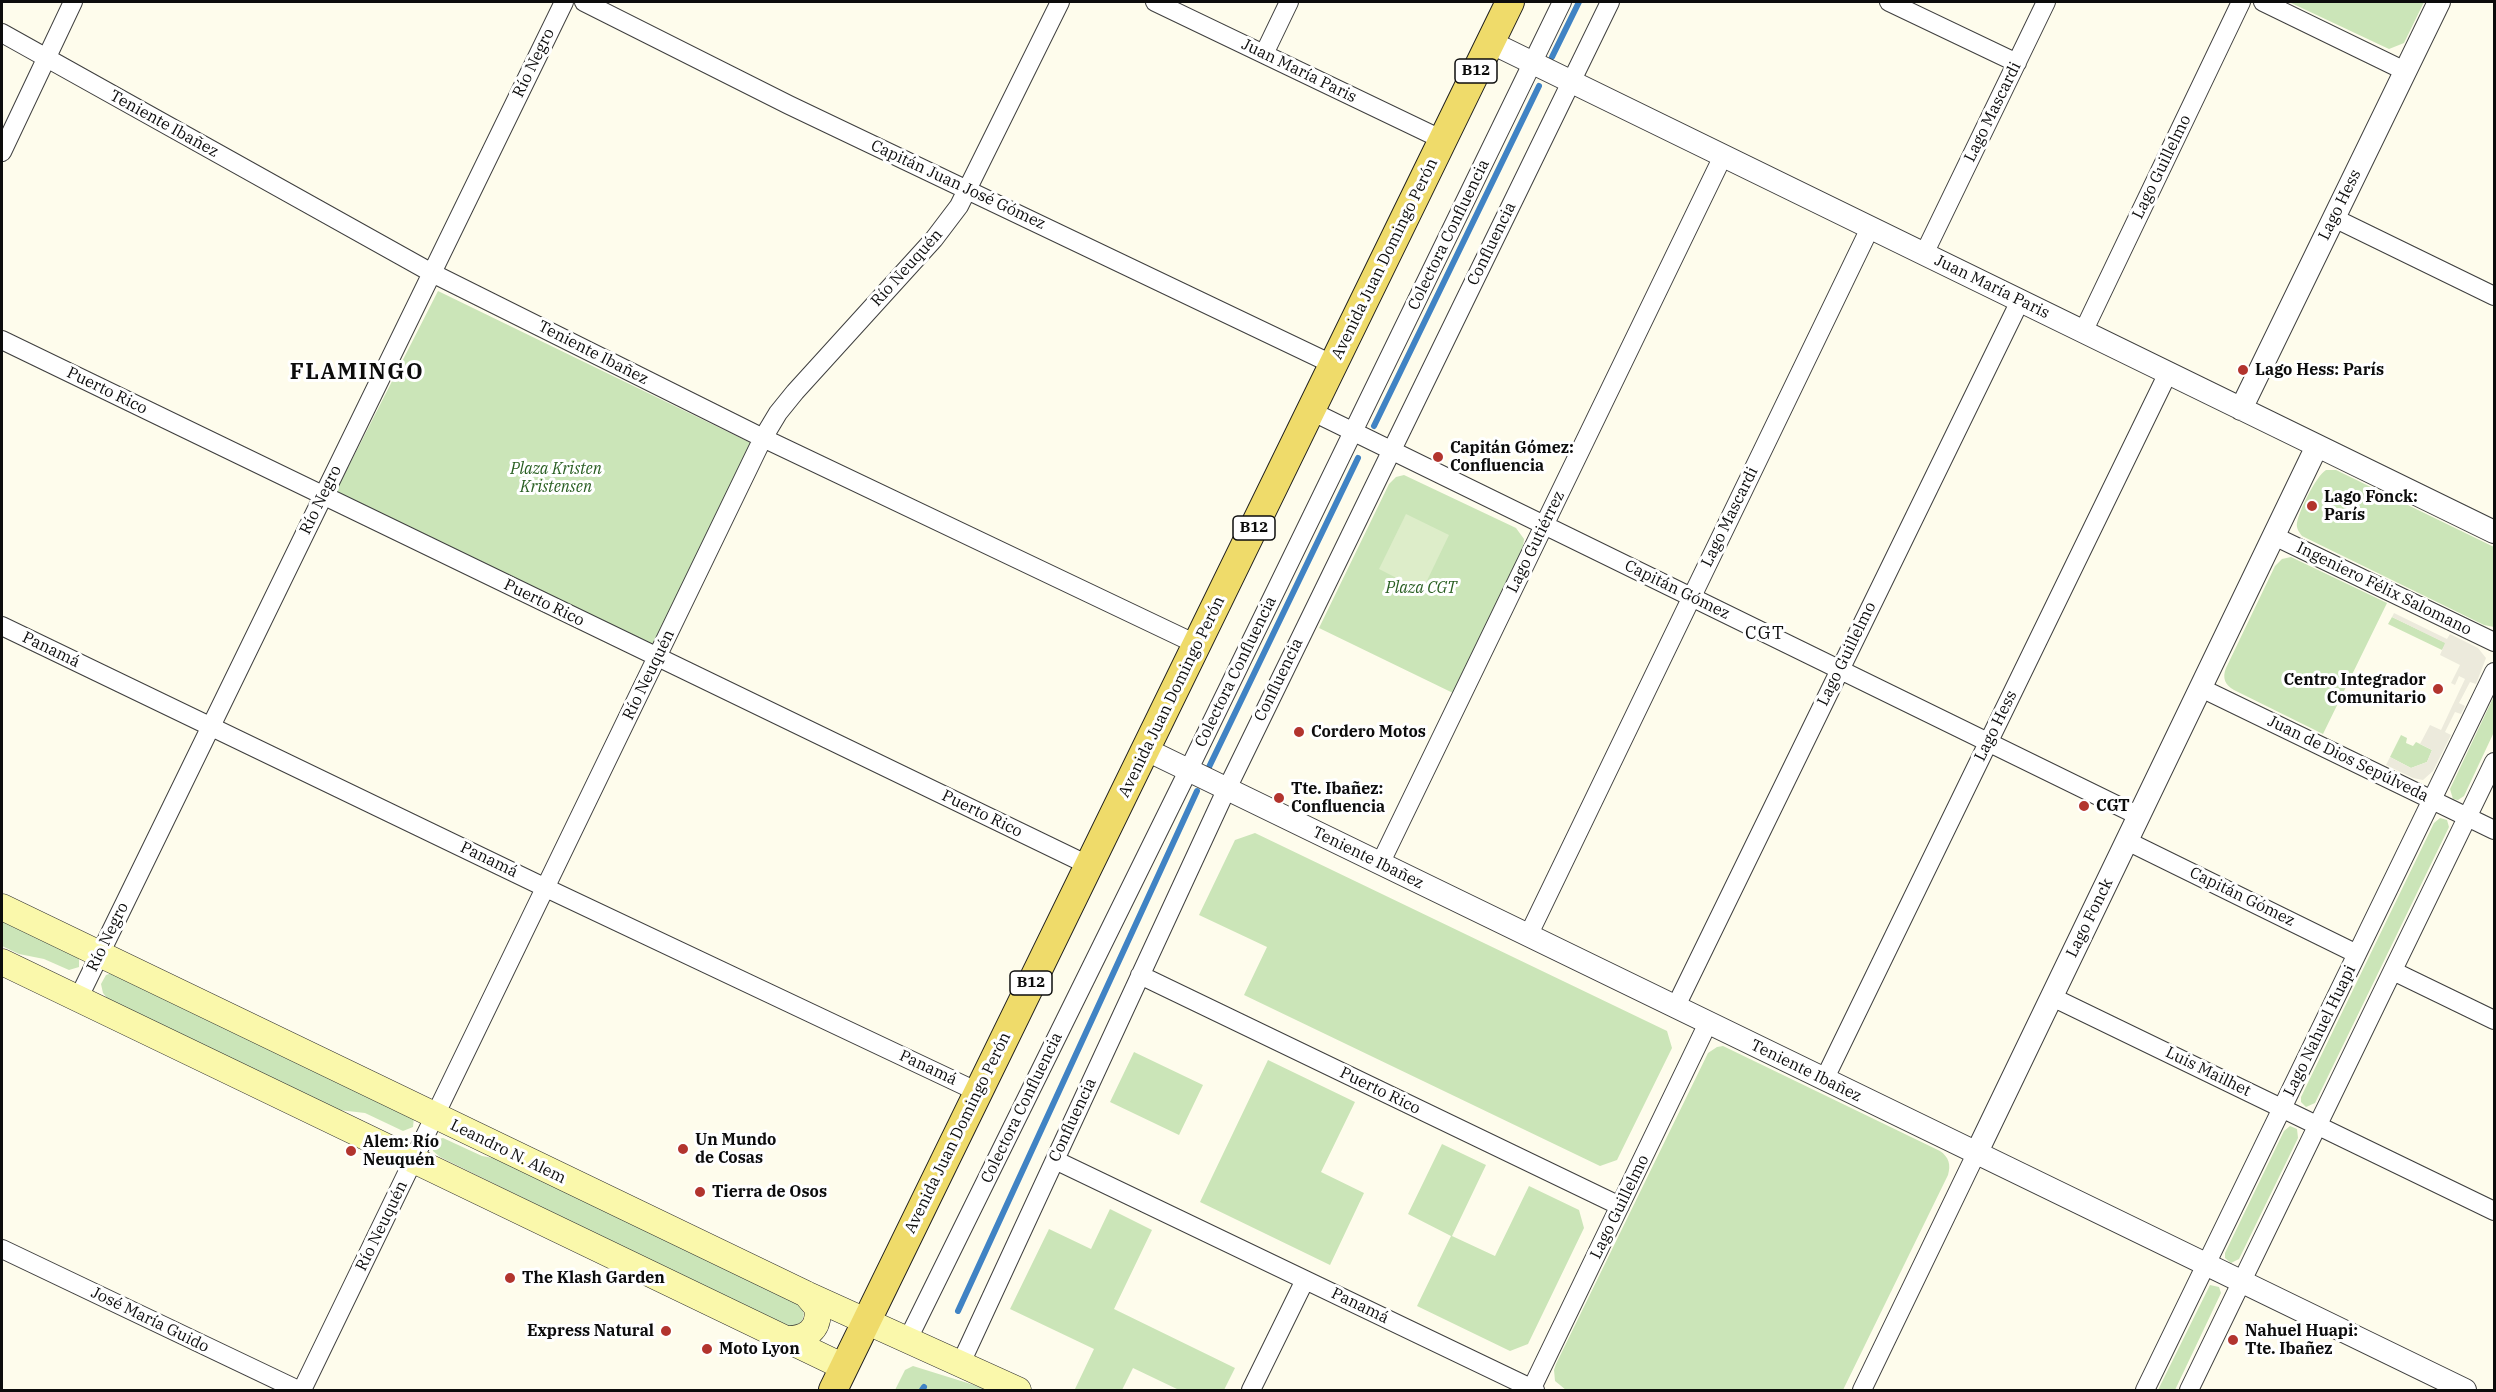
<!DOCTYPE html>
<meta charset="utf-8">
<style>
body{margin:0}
#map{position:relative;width:2496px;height:1392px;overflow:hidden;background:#fefcec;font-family:"IBM Plex Serif",serif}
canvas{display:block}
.frame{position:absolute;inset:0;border:3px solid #0c0c0c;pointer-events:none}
</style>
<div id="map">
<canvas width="2496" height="1392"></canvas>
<div class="frame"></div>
</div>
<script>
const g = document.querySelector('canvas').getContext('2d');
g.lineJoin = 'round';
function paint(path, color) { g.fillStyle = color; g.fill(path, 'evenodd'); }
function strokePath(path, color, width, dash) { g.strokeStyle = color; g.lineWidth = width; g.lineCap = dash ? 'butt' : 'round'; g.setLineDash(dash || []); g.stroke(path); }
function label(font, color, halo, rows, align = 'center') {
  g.font = font + ' "IBM Plex Serif",serif'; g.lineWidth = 6; g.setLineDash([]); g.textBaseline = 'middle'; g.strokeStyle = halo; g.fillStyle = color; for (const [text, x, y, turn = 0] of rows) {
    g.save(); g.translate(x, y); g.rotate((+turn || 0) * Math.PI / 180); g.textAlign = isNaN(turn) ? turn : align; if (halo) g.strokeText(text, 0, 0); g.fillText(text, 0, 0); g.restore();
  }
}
paint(new Path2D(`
 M 2289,2 L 2424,2 L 2404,43 L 2389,49 Z
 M 438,291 L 759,447 L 657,657 L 332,499 Z
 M 2326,470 L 2336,470 L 2494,547 L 2494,627 L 2484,625 L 2302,536 C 2299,532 2296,528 2297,523 C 2299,511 2316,476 2326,470 Z
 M 1404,475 L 1516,528 L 1524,539 L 1523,548 L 1453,693 L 1319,628 L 1389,484 L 1396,477 Z
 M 2291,557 L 2387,603 L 2323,734 L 2234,690 C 2225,685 2222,678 2226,668 L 2275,566 L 2282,559 Z
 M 2392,617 L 2446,643 L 2442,650 L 2388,624 Z
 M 2494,696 L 2494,732 L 2464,796 L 2458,800 L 2453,799 L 2450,789 Z
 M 2401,735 L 2407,738 L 2406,743 L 2413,746 L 2416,742 L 2432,750 L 2427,762 L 2411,768 L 2390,757 Z
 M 2440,818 L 2447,820 L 2449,827 L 2315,1103 L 2306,1107 L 2301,1102 L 2301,1097 L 2434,823 Z
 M 1255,833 L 1667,1031 L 1672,1048 L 1617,1160 L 1600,1166 L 1244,995 L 1267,947 L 1199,915 L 1235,840 Z
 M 2,917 L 79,957 L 79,967 L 69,970 L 44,959 L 19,954 L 2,946 Z
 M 112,973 L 414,1117 L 413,1127 L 403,1131 L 365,1113 L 339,1110 L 228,1061 L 107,998 L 103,993 L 101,984 L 106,975 Z
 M 1723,1046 L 1940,1151 C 1949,1157 1951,1165 1948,1175 L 1843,1390 L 1566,1390 L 1555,1381 L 1554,1370 L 1556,1364 L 1708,1053 L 1717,1047 Z
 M 1134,1052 L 1203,1085 L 1179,1135 L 1110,1102 Z
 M 1268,1060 L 1355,1102 L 1321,1172 L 1364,1193 L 1330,1265 L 1200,1202 Z
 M 2290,1126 L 2297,1129 L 2298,1138 L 2239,1259 L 2231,1263 L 2225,1258 L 2225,1253 L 2284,1131 Z
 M 443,1138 L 482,1156 L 504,1160 L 800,1305 L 804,1314 L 802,1321 L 794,1327 L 783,1326 L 440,1157 L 433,1151 L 432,1145 L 438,1139 Z
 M 1442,1144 L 1486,1165 L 1452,1236 L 1495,1256 L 1529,1186 L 1579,1210 L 1584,1228 L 1528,1344 L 1510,1351 L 1417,1306 L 1451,1236 L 1408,1214 Z
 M 1110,1209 L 1152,1230 L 1114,1309 L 1235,1368 L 1224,1390 L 1179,1390 L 1133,1368 L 1122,1390 L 1077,1390 L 1075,1389 L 1094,1349 L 1010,1309 L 1049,1229 L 1091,1249 Z
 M 2210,1285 L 2219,1287 L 2221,1293 L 2175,1390 L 2158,1390 Z
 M 913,1366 L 990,1390 L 895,1390 L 905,1370 Z`), '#cbe5b8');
paint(new Path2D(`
 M 1406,514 L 1449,535 L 1422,591 L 1379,569 Z`), '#ddedc9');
paint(new Path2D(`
 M 2394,613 L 2447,639 L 2450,634 L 2478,648 L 2486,658 L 2476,684 L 2470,682 L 2459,703 L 2465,706 L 2461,714 L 2455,712 L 2445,732 L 2451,735 L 2433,771 L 2423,780 L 2413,778 L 2386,765 L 2390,757 L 2411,768 L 2427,762 L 2432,750 L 2420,744 L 2430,725 L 2441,730 L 2465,679 L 2459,676 L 2455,685 L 2451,683 L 2460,665 L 2440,655 L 2445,643 L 2392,617 Z`), '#eceadc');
strokePath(new Path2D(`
 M 1552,57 L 1579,2
 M 1374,426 L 1539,86
 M 1209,767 L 1358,458
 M 958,1311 L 1197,791
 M 922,1390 L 924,1387`), '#4083c4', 6);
const minor = new Path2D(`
 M 584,2 L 789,105 L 1334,365
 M 1155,2 L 1443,140
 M 1889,2 L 2017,63
 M 2263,2 L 2405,71
 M 2,33 L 432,273 L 763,438 L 1198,645
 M 1264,54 L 1289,2
 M 2,152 L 73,2
 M 2334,218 L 2494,296
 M 1924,254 L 2046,2
 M 2083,332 L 2241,2
 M 2,340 L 1088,865
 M 1311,411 L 2139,816
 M 2274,536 L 2494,642
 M 2,626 L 546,888 L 978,1092
 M 2201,688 L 2494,830
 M 2127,841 L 2357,954
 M 1380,864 L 1723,156
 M 1528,936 L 1870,228
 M 2393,971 L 2494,1020
 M 1140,975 L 1620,1206
 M 2052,997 L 2494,1211
 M 78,999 L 564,2
 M 1675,1008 L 2020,301
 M 1824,1080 L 2168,373
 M 1055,1160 L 1535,1390
 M 2,1249 L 298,1390
 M 907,1341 L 1188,771 L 1562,2
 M 960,1365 L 1222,799 L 1610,2
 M 302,1390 L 763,438 L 778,413 L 795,392 L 934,239 L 959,206 L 1060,2
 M 1251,1390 L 1305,1280
 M 1531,1390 L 1708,1023
 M 1862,1390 L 1976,1154
 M 2145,1390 L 2494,672
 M 2189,1390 L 2494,762`);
const tertiary = new Path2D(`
 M 1490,42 L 2494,532
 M 2241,409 L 2439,2
 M 1147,750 L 2465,1390
 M 1976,1154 L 2317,446`);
const secondary = new Path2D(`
 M 2,907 L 806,1294 L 1018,1390
 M 2,962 L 844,1367
 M 784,1339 C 805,1340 821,1330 817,1307 L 806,1294`);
const primary = new Path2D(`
 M 833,1390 L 1510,2`);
strokePath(minor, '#3f3f3f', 20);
strokePath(tertiary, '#3f3f3f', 24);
strokePath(secondary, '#2e2e2e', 27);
strokePath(primary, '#1d1d1d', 30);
strokePath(minor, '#fff', 18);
strokePath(tertiary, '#fff', 22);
strokePath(secondary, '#faf8ab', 26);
strokePath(primary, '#efdb6a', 28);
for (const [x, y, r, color] of [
 [2243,370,6,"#b2342d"],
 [1438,457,6,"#b2342d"],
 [2312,506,6,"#b2342d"],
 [2438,689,6,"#b2342d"],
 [1299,732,6,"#b2342d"],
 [1279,798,6,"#b2342d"],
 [2084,806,6,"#b2342d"],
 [683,1149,6,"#b2342d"],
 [351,1151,6,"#b2342d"],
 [700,1192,6,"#b2342d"],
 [510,1278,6,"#b2342d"],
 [666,1331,6,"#b2342d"],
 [2233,1340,6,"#b2342d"],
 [707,1349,6,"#b2342d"]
]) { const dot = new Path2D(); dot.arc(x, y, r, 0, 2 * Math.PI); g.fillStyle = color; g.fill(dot); strokePath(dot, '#fff', 2); }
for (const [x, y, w] of [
 [1476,71,42],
 [1254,528,42],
 [1031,983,42]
]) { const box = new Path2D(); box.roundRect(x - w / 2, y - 12, w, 24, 4.5); g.fillStyle = '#fff'; g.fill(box); strokePath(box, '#0c0c0c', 1.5); }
label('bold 15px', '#0c0c0c', null, [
 ["B12",1476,71],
 ["B12",1254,528],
 ["B12",1031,983]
]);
label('16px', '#0c0c0c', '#fff', [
 ["Río Negro",534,63,-64],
 ["Juan María Paris",1299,71,26],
 ["Lago Mascardi",1993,112,-64],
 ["Teniente Ibañez",164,124,29],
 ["Lago Guillelmo",2162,167,-64],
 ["Capitán Juan José Gómez",958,185,25],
 ["Lago Hess",2340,205,-64],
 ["Colectora Confluencia",1449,235,-64],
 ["Confluencia",1492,244,-64],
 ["Avenida Juan Domingo Perón",1385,259,-64],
 ["Río Neuquén",907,268,-48],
 ["Juan María Paris",1992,287,26],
 ["Teniente Ibañez",593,353,27],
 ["Puerto Rico",107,391,26],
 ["Río Negro",321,500,-64],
 ["Lago Mascardi",1730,517,-64],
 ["Lago Gutiérrez",1536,542,-64],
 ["Ingeniero Félix Salomano",2384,589,26],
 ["Capitán Gómez",1677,590,26],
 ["Puerto Rico",544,603,26],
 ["Panamá",51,650,26],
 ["Lago Guillelmo",1847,654,-64],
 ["Colectora Confluencia",1236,672,-64],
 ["Río Neuquén",649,675,-64],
 ["Confluencia",1279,680,-64],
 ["Avenida Juan Domingo Perón",1172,697,-64],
 ["Lago Hess",1996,726,-64],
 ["Juan de Dios Sepúlveda",2348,759,26],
 ["Puerto Rico",982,814,26],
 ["Teniente Ibañez",1368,858,26],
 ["Panamá",489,860,26],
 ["Capitán Gómez",2242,897,26],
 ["Lago Fonck",2090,918,-64],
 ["Río Negro",108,937,-64],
 ["Lago Nahuel Huapi",2320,1031,-64],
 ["Panamá",928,1068,25],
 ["Teniente Ibañez",1806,1071,26],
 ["Luis Mailhet",2208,1072,26],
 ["Puerto Rico",1380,1091,26],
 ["Colectora Confluencia",1022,1108,-64],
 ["Confluencia",1073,1120,-65],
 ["Avenida Juan Domingo Perón",958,1133,-64],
 ["Leandro N. Alem",508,1152,26],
 ["Lago Guillelmo",1620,1207,-64],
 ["Río Neuquén",382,1226,-64],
 ["Panamá",1360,1306,26],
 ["José María Guido",150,1320,26]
]);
label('bold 16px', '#0c0c0c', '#fff', [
 ["Lago Hess: París",2255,370],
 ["Capitán Gómez:",1450,448],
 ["Confluencia",1450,466],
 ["Lago Fonck:",2324,497],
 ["París",2324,515],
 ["Centro Integrador",2426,680,"right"],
 ["Comunitario",2426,698,"right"],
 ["Cordero Motos",1311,732],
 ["Tte. Ibañez:",1291,789],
 ["Confluencia",1291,807],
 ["CGT",2096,806],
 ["Un Mundo",695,1140],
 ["de Cosas",695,1158],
 ["Alem: Río",363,1142],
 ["Neuquén",363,1160],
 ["Tierra de Osos",712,1192],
 ["The Klash Garden",522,1278],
 ["Express Natural",654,1331,"right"],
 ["Nahuel Huapi:",2245,1331],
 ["Tte. Ibañez",2245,1349],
 ["Moto Lyon",719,1349]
], 'left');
label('italic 16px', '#285e21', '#fff', [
 ["Plaza Kristen",556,469],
 ["Kristensen",556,487],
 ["Plaza CGT",1421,588]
]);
g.letterSpacing = '1.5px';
label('18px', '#0c0c0c', '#fff', [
 ["CGT",1765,634]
]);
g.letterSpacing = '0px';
g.letterSpacing = '1.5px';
label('bold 22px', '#0c0c0c', '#fff', [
 ["FLAMINGO",357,373]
]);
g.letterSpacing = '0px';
</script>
